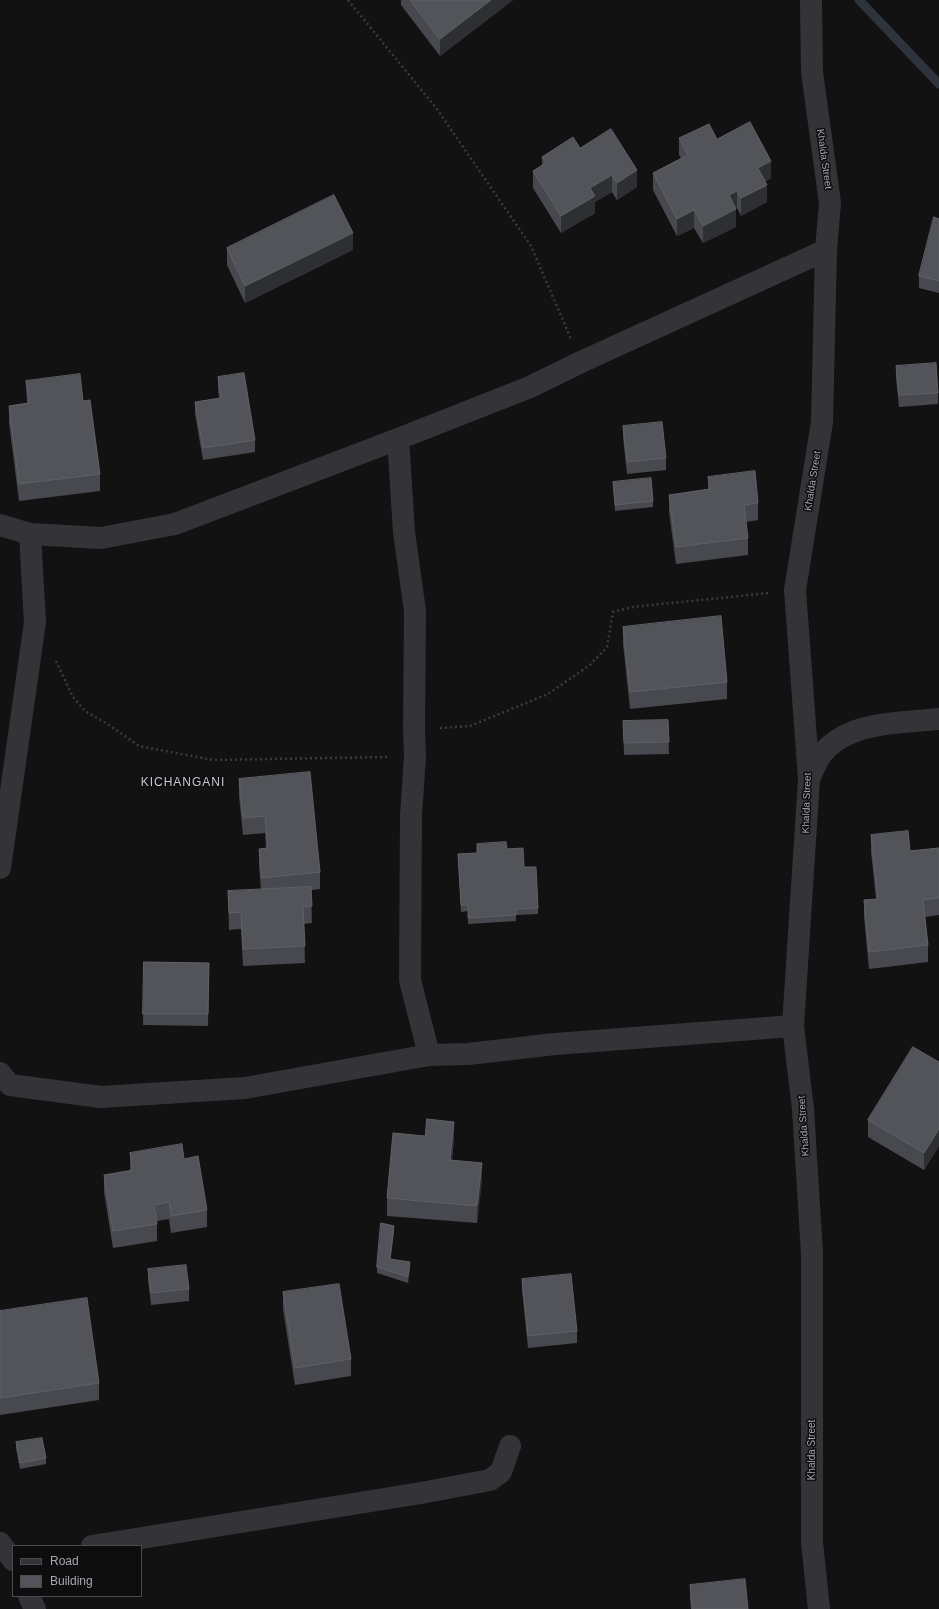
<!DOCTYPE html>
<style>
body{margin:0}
#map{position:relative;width:939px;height:1609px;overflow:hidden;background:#121213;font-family:Arial,sans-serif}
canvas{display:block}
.legend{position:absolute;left:12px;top:1545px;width:130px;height:52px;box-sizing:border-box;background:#0d0d0e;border:1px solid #4a4b50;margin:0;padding:5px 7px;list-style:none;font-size:12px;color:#a5a9b3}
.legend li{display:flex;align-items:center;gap:8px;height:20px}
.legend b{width:20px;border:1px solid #4a4b50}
</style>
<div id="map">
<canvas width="939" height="1609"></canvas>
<ul class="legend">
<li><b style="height:5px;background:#343438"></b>Road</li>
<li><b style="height:11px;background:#525459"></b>Building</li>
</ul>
</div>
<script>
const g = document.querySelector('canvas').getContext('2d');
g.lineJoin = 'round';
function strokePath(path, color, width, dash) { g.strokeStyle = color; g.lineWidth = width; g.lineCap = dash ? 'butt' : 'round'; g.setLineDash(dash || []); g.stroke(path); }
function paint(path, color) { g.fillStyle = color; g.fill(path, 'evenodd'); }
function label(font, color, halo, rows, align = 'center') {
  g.font = font + ' Arial,sans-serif'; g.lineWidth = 3; g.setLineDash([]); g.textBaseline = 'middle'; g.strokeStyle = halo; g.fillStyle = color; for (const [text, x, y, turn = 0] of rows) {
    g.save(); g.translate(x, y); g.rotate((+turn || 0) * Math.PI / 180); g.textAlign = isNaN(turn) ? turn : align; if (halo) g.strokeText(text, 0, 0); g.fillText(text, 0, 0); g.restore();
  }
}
strokePath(new Path2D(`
 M 859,0 L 939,84`), '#2d343b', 9);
strokePath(new Path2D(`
 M 348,0 L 437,109 L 531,246 L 571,339
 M 56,661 L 73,697 L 85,711 L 109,725 L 139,746 L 213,760 L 390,757
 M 440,728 L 470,726 L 548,694 L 590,665 L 607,647 L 613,612 L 633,607 L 769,593`), '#3a3b3f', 2.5, [2, 3]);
strokePath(new Path2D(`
 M 811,0 L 812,72 L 830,203 L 826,250 L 822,422 L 795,590 L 809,779 L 793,1026 L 803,1109 L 812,1254 L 812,1542 L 819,1609
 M 398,439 L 404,532 L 415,611 L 414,730 L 415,756 L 411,815 L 410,980 L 429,1055
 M 0,525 L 30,534 L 101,538 L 175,524 L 398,439 L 530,387 L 581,362 L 826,250
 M 809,779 C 813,771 816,761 822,754 C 848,721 900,723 939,719
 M 0,868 L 35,622 L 30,534
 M 0,1073 L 10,1085 L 101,1097 L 245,1088 L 429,1055 L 468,1054 L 555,1044 L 793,1026
 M 0,1543 L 13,1560
 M 92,1546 L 421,1493 L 490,1480 L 501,1472 L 510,1446
 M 29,1596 L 35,1609`), '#343438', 22);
paint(new Path2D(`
 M 401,0 L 513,0 L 440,56 L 401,5 Z
 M 679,138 L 717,139 L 771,178 L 765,182 L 767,202 L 741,216 L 737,208 L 736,208 L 736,227 L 703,243 L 694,228 L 677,236 L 653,190 L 653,173 L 681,158 L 679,155 Z
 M 580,148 L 637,187 L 617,200 L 612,192 L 595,202 L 595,213 L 561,233 L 533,188 L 533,171 L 542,165 L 542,157 Z
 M 939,219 L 939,293 L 919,288 L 919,276 Z
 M 227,248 L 353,250 L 245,303 L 227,265 Z
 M 896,366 L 938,393 L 938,404 L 899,407 L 896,378 Z
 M 218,377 L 255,440 L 255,452 L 203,460 L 195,414 L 195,402 L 219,398 L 218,389 Z
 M 26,381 L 83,401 L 100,474 L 100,491 L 19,501 L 9,423 L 9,406 L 27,403 Z
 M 623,426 L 666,458 L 666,470 L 627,474 L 623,437 Z
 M 708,477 L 758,503 L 758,520 L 746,522 L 748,538 L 748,555 L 676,564 L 669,512 L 669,495 L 708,489 Z
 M 613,482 L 653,501 L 653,507 L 615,511 Z
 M 623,627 L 727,682 L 727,699 L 630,709 L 623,644 Z
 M 668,720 L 669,754 L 624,755 L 623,721 Z
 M 239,779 L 320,872 L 320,889 L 311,890 L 312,923 L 304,924 L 305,963 L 243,966 L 241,929 L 229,930 L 228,891 L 261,890 L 259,866 L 259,849 L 266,848 L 265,833 L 243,835 L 239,796 Z
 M 871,835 L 910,851 L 939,848 L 939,915 L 925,917 L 928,945 L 928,962 L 869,969 L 864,917 L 864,900 L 876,899 L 871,852 Z
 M 477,844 L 507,849 L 524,867 L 538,908 L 538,914 L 516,915 L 516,921 L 468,924 L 468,911 L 461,912 L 458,854 L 477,853 Z
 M 144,962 L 209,963 L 208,1026 L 143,1025 Z
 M 939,1062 L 939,1146 L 924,1170 L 868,1137 L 868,1120 Z
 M 454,1139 L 452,1160 L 482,1180 L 477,1223 L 387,1216 L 387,1198 Z
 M 130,1153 L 184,1159 L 207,1210 L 207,1227 L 171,1233 L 169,1219 L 157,1221 L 157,1241 L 113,1248 L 104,1192 L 104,1175 L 130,1171 Z
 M 394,1232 L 390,1259 L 410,1268 L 408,1283 L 377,1273 L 377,1267 Z
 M 148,1269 L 189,1289 L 189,1301 L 151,1305 L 148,1280 Z
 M 522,1279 L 577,1331 L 577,1343 L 528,1348 L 522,1290 Z
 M 283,1292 L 351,1359 L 351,1376 L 295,1385 L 283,1309 Z
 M 0,1311 L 99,1383 L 99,1400 L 0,1415 Z
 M 16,1442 L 46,1458 L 46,1464 L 20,1469 L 16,1448 Z
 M 690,1585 L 748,1609 L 691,1609 L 690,1597 Z`), '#48494e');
paint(new Path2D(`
 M 491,0 L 513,0 L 440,56 L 440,39 Z
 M 771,161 L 771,178 L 758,185 L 758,168 Z
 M 637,170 L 637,187 L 617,200 L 617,183 Z
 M 612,175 L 612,192 L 595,202 L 595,213 L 561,233 L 561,216 L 590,188 Z
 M 767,185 L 767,202 L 741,216 L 741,198 Z
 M 737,191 L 737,208 L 729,212 L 729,195 Z
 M 736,209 L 736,227 L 703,243 L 703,226 Z
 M 694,210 L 694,228 L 677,236 L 677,219 Z
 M 353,233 L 353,250 L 245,303 L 245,286 Z
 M 454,1122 L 454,1139 L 450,1177 L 450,1160 Z
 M 939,1129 L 939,1146 L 924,1170 L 924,1153 Z
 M 482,1163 L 482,1180 L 477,1223 L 477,1206 Z
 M 394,1226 L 394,1232 L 390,1265 L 390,1259 Z
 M 410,1262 L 410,1268 L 408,1283 L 408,1277 Z`), '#2e2f32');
const building = new Path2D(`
 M 410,0 L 491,0 L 440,39 Z
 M 750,122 L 771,161 L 758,168 L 767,185 L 741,198 L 737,191 L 729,195 L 736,209 L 703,226 L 694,210 L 677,219 L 653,173 L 688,155 L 679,138 L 709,124 L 717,139 Z
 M 611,129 L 637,170 L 617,183 L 612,175 L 590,188 L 595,196 L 561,216 L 533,171 L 546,163 L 542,157 L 573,137 L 580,148 Z
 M 334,195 L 353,233 L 245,286 L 227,248 Z
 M 934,217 L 939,219 L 939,281 L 919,276 Z
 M 936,363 L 938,393 L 899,395 L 896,366 Z
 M 244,373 L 255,440 L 203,448 L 195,402 L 221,398 L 218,377 Z
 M 80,374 L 83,401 L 90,400 L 100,474 L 19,484 L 9,406 L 29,403 L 26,381 Z
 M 662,422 L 666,458 L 627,462 L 623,426 Z
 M 755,471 L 758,503 L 744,505 L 748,538 L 676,547 L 669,495 L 710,489 L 708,477 Z
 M 651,478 L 653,501 L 615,505 L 613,482 Z
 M 721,616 L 727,682 L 630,692 L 623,627 Z
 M 668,720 L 669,742 L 624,743 L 623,721 Z
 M 310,772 L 320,872 L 262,878 L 259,849 L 268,848 L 265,816 L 243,818 L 239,779 Z
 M 908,831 L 910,851 L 939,848 L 939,898 L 923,900 L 928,945 L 869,952 L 864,900 L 878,899 L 871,835 Z
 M 506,842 L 507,849 L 523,848 L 524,867 L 536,867 L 538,908 L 516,909 L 516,915 L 468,918 L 468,905 L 461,905 L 458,854 L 477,853 L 477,844 Z
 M 311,887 L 312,906 L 303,907 L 305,946 L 243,949 L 241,912 L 229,913 L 228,891 Z
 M 144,962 L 209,963 L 208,1014 L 143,1014 Z
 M 913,1047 L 939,1062 L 939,1129 L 924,1153 L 868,1120 Z
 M 427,1119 L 454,1122 L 450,1160 L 482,1163 L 477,1206 L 387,1198 L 393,1133 L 425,1136 Z
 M 182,1144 L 184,1159 L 198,1156 L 207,1210 L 171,1216 L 169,1202 L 154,1205 L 157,1224 L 113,1231 L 104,1175 L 133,1170 L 130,1153 Z
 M 381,1223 L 394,1226 L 390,1259 L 410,1262 L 408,1277 L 377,1267 Z
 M 186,1265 L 189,1289 L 151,1293 L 148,1269 Z
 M 571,1274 L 577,1331 L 528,1336 L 522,1279 Z
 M 339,1284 L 351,1359 L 295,1368 L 283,1292 Z
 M 87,1298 L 99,1383 L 0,1398 L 0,1311 Z
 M 42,1438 L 46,1458 L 20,1463 L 16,1442 Z
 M 745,1579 L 748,1609 L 692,1609 L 690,1585 Z`);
paint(building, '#525459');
strokePath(building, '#5f6167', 1);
label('10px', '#a5a9b3', '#0d0d0e', [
 ["Khalda Street",824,159,82],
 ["Khalda Street",813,481,-81],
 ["Khalda Street",807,803,-88],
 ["Khalda Street",804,1126,-94],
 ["Khalda Street",812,1450,-90]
]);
g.letterSpacing = '1px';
label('12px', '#c5c8cf', '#0d0d0e', [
 ["KICHANGANI",183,783]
]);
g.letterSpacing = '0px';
</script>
